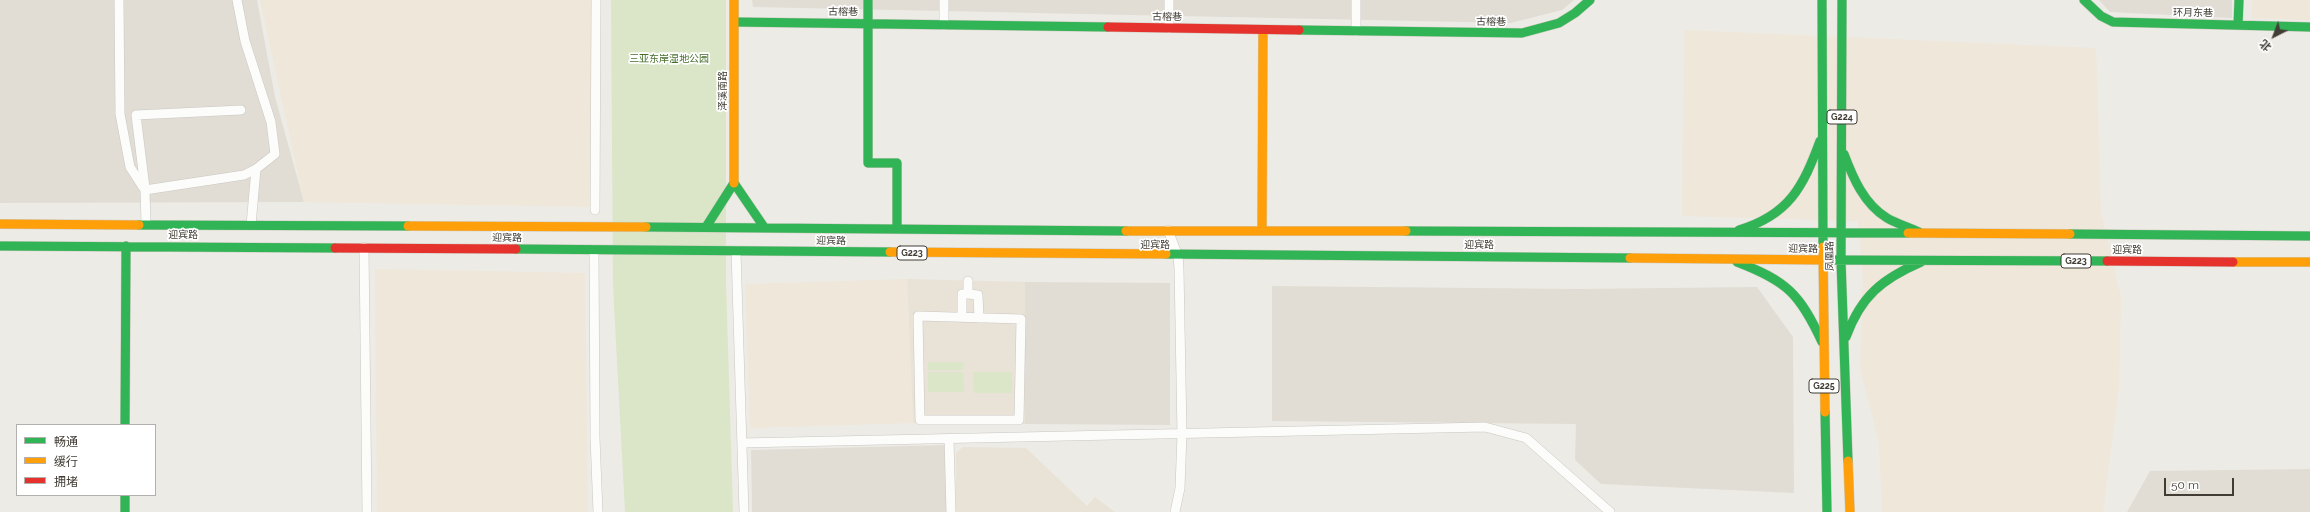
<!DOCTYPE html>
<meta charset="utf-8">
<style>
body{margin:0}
#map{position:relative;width:2310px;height:512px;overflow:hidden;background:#edebe6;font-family:Raleway,"Noto Sans SC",sans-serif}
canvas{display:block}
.legend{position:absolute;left:16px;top:424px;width:140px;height:72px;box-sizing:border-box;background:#fff;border:1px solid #b3b1ae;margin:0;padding:5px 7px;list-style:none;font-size:12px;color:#413c34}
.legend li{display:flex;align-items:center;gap:8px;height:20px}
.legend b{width:20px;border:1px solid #b3b1ae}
.north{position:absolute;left:2254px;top:16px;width:40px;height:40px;-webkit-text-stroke:3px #fff;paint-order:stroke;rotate:222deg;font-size:11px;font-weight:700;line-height:16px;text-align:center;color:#413c34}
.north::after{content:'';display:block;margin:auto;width:14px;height:18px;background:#413c34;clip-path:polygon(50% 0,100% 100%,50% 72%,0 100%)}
.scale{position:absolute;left:2164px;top:478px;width:70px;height:18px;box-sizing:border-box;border:2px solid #413c34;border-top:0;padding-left:5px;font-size:12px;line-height:14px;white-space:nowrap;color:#413c34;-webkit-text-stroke:3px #fff;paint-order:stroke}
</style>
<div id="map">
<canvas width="2310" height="512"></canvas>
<ul class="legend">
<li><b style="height:5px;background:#30b455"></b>畅通</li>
<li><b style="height:5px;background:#ff9f0a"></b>缓行</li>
<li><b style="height:5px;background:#e5322d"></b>拥堵</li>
</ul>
<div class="north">北</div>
<div class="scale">50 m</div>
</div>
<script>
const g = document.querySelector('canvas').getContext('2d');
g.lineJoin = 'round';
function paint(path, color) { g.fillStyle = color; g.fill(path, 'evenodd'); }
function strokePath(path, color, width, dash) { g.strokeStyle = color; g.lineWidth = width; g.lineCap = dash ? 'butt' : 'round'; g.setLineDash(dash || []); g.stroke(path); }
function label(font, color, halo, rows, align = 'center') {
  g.font = font + ' Raleway,"Noto Sans SC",sans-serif'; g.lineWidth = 3.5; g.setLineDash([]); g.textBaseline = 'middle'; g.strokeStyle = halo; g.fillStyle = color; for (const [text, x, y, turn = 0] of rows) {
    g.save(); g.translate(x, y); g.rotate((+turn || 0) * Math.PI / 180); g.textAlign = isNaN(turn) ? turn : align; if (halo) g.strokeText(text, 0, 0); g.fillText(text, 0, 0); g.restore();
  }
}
paint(new Path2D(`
 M 0,0 L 257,0 L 275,97 L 304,202 L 0,203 Z
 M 752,0 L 1574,0 L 1562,10 L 1511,23 L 753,7 Z
 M 2099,0 L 2232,0 L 2232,18 L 2110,12 Z
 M 1025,282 L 1170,283 L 1170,425 L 1025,424 Z
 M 1272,286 L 1577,289 L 1757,287 L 1793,337 L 1794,493 L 1601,484 L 1575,460 L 1576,424 L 1272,421 Z
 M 948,445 L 950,512 L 752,512 L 751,450 Z
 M 2310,469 L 2310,512 L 2127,512 L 2150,471 Z`), '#e1ddd4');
paint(new Path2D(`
 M 260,0 L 593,0 L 590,207 L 304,202 Z
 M 2252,0 L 2310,0 L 2310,20 L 2251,18 Z
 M 1684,30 L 2096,48 L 2101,212 L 2121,298 L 2119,386 L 2103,512 L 1882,512 L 1879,442 L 1860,369 L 1863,279 L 1858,221 L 1682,216 Z
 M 375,269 L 585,273 L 588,512 L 377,512 Z
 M 907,279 L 913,423 L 750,428 L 745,284 Z`), '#efe7d9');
paint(new Path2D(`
 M 907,279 L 1025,282 L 1025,424 L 913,423 Z
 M 963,447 L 1026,448 L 1087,506 L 1095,497 L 1115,512 L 956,512 L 956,453 Z`), '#e8e3d6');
paint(new Path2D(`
 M 611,0 L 726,0 L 726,282 L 733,512 L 625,512 L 613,286 Z
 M 928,362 L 963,362 L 963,370 L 928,370 Z
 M 928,372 L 963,372 L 964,392 L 928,392 Z
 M 973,372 L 1012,372 L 1012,393 L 974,393 Z`), '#dae6c7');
const street = new Path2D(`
 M 119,0 L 120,114 L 130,167 L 145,190
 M 944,25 L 944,0
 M 1169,28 L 1169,0
 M 1356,31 L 1356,0
 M 145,188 L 136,115 L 241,110
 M 595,210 L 596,0
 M 146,224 L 145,190 L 244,175 L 256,169 L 275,154 L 271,122 L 245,41 L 237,0
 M 251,225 L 256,169
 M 1168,230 L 1178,256 L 1179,269 L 1182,434 L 1180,488 L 1175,512
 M 364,247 L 367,512
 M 594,249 L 595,438 L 598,512
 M 736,251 L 744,512
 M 968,294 L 978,295 L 979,318
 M 918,316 L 1021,319 L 1019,420 L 920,420 Z
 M 962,317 L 962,294 L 968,294 L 968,281
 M 949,439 L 951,512
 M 742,443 L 1485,427 L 1526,438 L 1610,512`);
const fast = new Path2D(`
 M 868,0 L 868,163 L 897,163 L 897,228
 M 1822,0 L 1823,247
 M 1842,0 L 1841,261 L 1848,461
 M 2084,0 L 2101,16 L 2113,22 L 2310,27
 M 735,22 L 1108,27
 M 2238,25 L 2239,0
 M 1299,30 L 1522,33 L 1559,23 L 1575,13 L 1590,0
 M 1844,154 C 1853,178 1864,204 1887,218 C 1897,224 1909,227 1919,232
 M 139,225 L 408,226
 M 646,227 L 1126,231
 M 706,227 L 734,183 L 764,227
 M 1739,230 C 1789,215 1803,187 1820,141
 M 1406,231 L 1908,233
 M 2070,234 L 2310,236
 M 0,246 L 335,248
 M 516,249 L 890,252
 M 1166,254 L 1630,258
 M 1826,260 L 2107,261
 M 1737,262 C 1787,281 1800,294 1822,342
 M 1846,337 C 1861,296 1882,279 1921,262
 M 1825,412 L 1827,512
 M 125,425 L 126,246
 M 125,495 L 125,512`);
const slow = new Path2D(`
 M 734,0 L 734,183
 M 0,224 L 139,225
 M 408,226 L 646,227
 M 1262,230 L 1263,30
 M 1126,231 L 1406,231
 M 1908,233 L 2070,234
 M 1823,247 L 1825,412
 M 890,252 L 1166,254
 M 1630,258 L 1826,260
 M 2233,262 L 2310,262
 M 1848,461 L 1850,512`);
const jam = new Path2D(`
 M 1108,27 L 1299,30
 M 335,248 L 516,249
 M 2107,261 L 2233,262`);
strokePath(street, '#c9c7c2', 10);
strokePath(fast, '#cdcabf', 10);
strokePath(slow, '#cdcabf', 10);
strokePath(jam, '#cdcabf', 10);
strokePath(street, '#fcfcfb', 9);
strokePath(fast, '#30b455', 9);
strokePath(slow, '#ff9f0a', 9);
strokePath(jam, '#e5322d', 9);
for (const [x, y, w] of [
 [1842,117,30],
 [912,253,30],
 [2076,261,30],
 [1824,386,30]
]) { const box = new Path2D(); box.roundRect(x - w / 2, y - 7, w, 14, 3); g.fillStyle = '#fff'; g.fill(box); strokePath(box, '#413c34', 1); }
label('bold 9px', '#413c34', null, [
 ["G224",1842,117],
 ["G223",912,253],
 ["G223",2076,261],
 ["G225",1824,386]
]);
label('10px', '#413c34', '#fff', [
 ["古榕巷",843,12,1],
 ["环月东巷",2193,13,1],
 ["古榕巷",1167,17,1],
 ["古榕巷",1491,22,1],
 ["泽溪南路",723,91,-90],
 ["迎宾路",183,235],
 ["迎宾路",507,238,1],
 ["迎宾路",831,241,1],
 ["迎宾路",1155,245],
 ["迎宾路",1479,245],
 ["迎宾路",1803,249,1],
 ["迎宾路",2127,250],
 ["凤凰路",1830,256,-91]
]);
label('10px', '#456e2c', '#fff', [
 ["三亚东岸湿地公园",669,59]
]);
</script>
